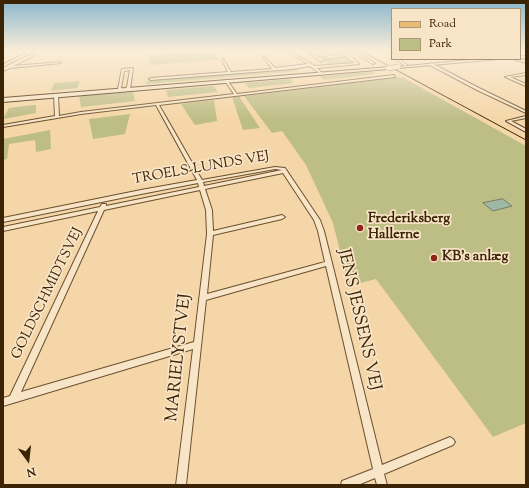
<!DOCTYPE html>
<meta charset="utf-8">
<style>
body{margin:0}
#map{position:relative;width:529px;height:488px;overflow:hidden;background:#f5d6a8;font-family:"Sorts Mill Goudy",serif}
canvas{display:block}
.frame{position:absolute;inset:0;border:4px solid #3b2305;pointer-events:none}
.legend{position:absolute;left:391px;top:8px;width:130px;height:52px;box-sizing:border-box;background:#f8e4c6;border:1px solid #ac9779;margin:0;padding:5px 7px;list-style:none;font-size:12px;color:#3b2305}
.legend li{display:flex;align-items:center;gap:8px;height:20px}
.legend b{width:20px;border:1px solid #ac9779}
.north{position:absolute;left:8px;top:440px;width:40px;height:40px;-webkit-text-stroke:3px #f8e4c6;paint-order:stroke;rotate:165deg;font-size:11px;font-weight:700;line-height:16px;text-align:center;color:#3b2305}
.north::after{content:'';display:block;margin:auto;width:14px;height:18px;background:#3b2305;clip-path:polygon(50% 0,100% 100%,50% 72%,0 100%)}
</style>
<div id="map">
<canvas width="529" height="488"></canvas>
<div class="frame"></div>
<ul class="legend">
<li><b style="height:5px;background:#eabb74"></b>Road</li>
<li><b style="height:11px;background:#bdbd86"></b>Park</li>
</ul>
<div class="north">N</div>
</div>
<script>
const g = document.querySelector('canvas').getContext('2d');
g.lineJoin = 'round';
function paint(path, color) { g.fillStyle = color; g.fill(path, 'evenodd'); }
function strokePath(path, color, width, dash) { g.strokeStyle = color; g.lineWidth = width; g.lineCap = dash ? 'butt' : 'round'; g.setLineDash(dash || []); g.stroke(path); }
function label(font, color, halo, rows, align = 'center') {
  g.font = font + ' "Sorts Mill Goudy",serif'; g.lineWidth = 3.5; g.setLineDash([]); g.textBaseline = 'middle'; g.strokeStyle = halo; g.fillStyle = color; for (const [text, x, y, turn = 0] of rows) {
    g.save(); g.translate(x, y); g.rotate((+turn || 0) * Math.PI / 180); g.textAlign = isNaN(turn) ? turn : align; if (halo) g.strokeText(text, 0, 0); g.fillText(text, 0, 0); g.restore();
  }
}
paint(new Path2D(`
 M 165,51 L 174,51 L 174,53 L 215,51 L 219,60 L 149,65 L 149,55 L 165,53 Z
 M 346,56 L 354,63 L 329,65 L 323,59 Z
 M 295,68 L 299,71 L 146,84 L 146,81 Z
 M 372,72 L 376,74 L 324,80 L 320,76 Z
 M 402,77 L 526,146 L 526,423 L 493,437 L 376,279 L 349,286 L 333,223 L 306,165 L 282,131 L 272,133 L 244,96 Z
 M 289,79 L 294,83 L 249,88 L 245,83 Z
 M 80,81 L 77,88 L 51,91 L 54,83 Z
 M 214,86 L 218,92 L 168,97 L 166,90 Z
 M 133,92 L 135,101 L 81,107 L 79,96 Z
 M 240,96 L 240,98 L 260,128 L 243,130 L 232,97 Z
 M 214,100 L 217,121 L 195,125 L 181,104 Z
 M 33,105 L 36,105 L 36,113 L 3,119 L 9,108 Z
 M 130,114 L 125,134 L 93,139 L 89,119 Z
 M 50,130 L 51,149 L 36,152 L 35,140 L 9,144 L 7,159 L 3,160 L 3,139 Z`), '#bdbd86');
const water = new Path2D(`
 M 503,199 L 512,206 L 493,211 L 483,203 Z`);
paint(water, '#9db9a4');
strokePath(water, '#767d64', 1);
const street = new Path2D(`
 M 287,51 L 290,51 L 315,66 L 355,63 L 345,56 L 333,58 L 332,59 L 330,58 L 321,60 L 322,61 L 321,62 L 306,51 L 309,51 L 319,58 L 328,57 L 321,51 L 324,51 L 331,56 L 343,55 L 337,51 C 346,51 353,58 359,64 L 317,68 L 323,74 L 322,75 L 310,66 L 292,69 L 151,80 L 149,79 L 151,78 L 228,72 L 222,60 L 223,59 L 231,72 L 272,69 L 263,57 L 264,56 L 275,68 L 308,64 Z
 M 351,51 L 354,51 L 375,63 L 373,64 Z
 M 385,51 L 388,51 L 392,53 L 392,55 Z
 M 34,53 L 35,55 L 13,66 L 60,62 L 61,63 L 10,68 L 3,71 L 3,69 L 7,66 Z
 M 396,59 L 399,59 L 407,65 L 405,66 Z
 M 431,63 L 479,88 L 526,111 L 526,113 L 477,90 L 430,65 Z
 M 133,68 L 130,89 L 124,91 L 118,89 L 122,69 ZM 130,70 L 127,87 L 124,89 L 121,88 L 124,71 Z
 M 526,73 L 526,75 L 510,77 L 526,84 L 526,86 L 505,77 Z
 M 394,75 L 395,77 L 159,105 L 202,180 L 275,167 L 285,168 L 320,220 L 324,231 L 332,263 L 382,465 L 450,437 L 453,439 L 455,442 L 453,445 L 384,474 L 387,485 L 377,485 L 375,478 L 358,485 L 341,485 L 342,481 L 373,469 L 326,266 L 206,300 L 186,485 L 176,485 L 193,349 L 3,406 L 3,398 L 10,396 L 98,211 L 3,231 L 3,227 L 100,207 L 102,204 L 106,204 L 106,206 L 199,187 L 198,183 L 141,194 L 3,222 L 3,218 L 141,190 L 197,180 L 156,105 L 81,114 L 3,127 L 3,125 L 55,116 L 54,96 L 56,95 L 58,96 L 59,116 L 81,112 L 234,94 L 225,81 L 227,80 L 237,94 ZM 275,169 L 282,170 L 204,186 L 203,182 ZM 283,173 L 314,220 L 318,231 L 325,262 L 207,294 L 213,235 L 282,219 L 285,217 L 282,215 L 213,231 L 212,210 L 205,189 ZM 200,190 L 206,210 L 207,234 L 194,342 L 21,392 L 104,210 Z
 M 526,116 L 526,118 L 511,121 L 526,129 L 526,132 L 506,121 Z`);
const secondary = new Path2D(`
 M 520,56 L 526,56 L 526,58 L 520,58 Z
 M 481,59 L 498,59 L 398,68 L 396,67 Z
 M 390,67 L 388,69 L 3,102 L 3,98 Z`);
const primary = new Path2D(`
 M 515,59 L 526,60 L 526,63 L 515,60 Z`);
strokePath(street, '#6a502e', 2);
strokePath(secondary, '#3b2305', 2);
strokePath(primary, '#3b2305', 2);
paint(street, '#f8e4c6');
paint(secondary, '#f8e4c6');
paint(primary, '#eabb74');
strokePath(new Path2D(`
 M 361,51 L 526,140
 M 3,64 L 28,51`), '#3b2305', 1);
const secondaryBridge = new Path2D(`
 M 388,68 L 398,67`);
strokePath(secondaryBridge, '#3b2305', 5.5, []);
strokePath(secondaryBridge, '#f8e4c6', 4.5);
const sky = g.createLinearGradient(0, 0, 0, 120);
sky.addColorStop(0, '#8ab6cd');
sky.addColorStop(0.42, '#faedd8');
sky.addColorStop(1, '#faedd800');
g.fillStyle = sky;
g.fillRect(0, 0, 529, 120);
for (const [x, y, r, color] of [
 [360,228,4,"#8f2418"],
 [434,258,4,"#8f2418"]
]) { const dot = new Path2D(); dot.arc(x, y, r, 0, 2 * Math.PI); g.fillStyle = color; g.fill(dot); strokePath(dot, '#f8e4c6', 1.5); }
label('14px', '#3b2305', '#f8e4c6', [
 ["TROELS-LUNDS VEJ",201,169,-10],
 ["GOLDSCHMIDTSVEJ",48,294,-64]
]);
label('bold 14px', '#3b2305', '#f8e4c6', [
 ["Frederiksberg",368,220],
 ["Hallerne",368,236],
 ["KB's anlæg",442,258]
], 'left');
label('17px', '#3b2305', '#f8e4c6', [
 ["JENS JESSENS VEJ",358,320,77],
 ["MARIELYSTVEJ",180,358,-84]
]);
</script>
